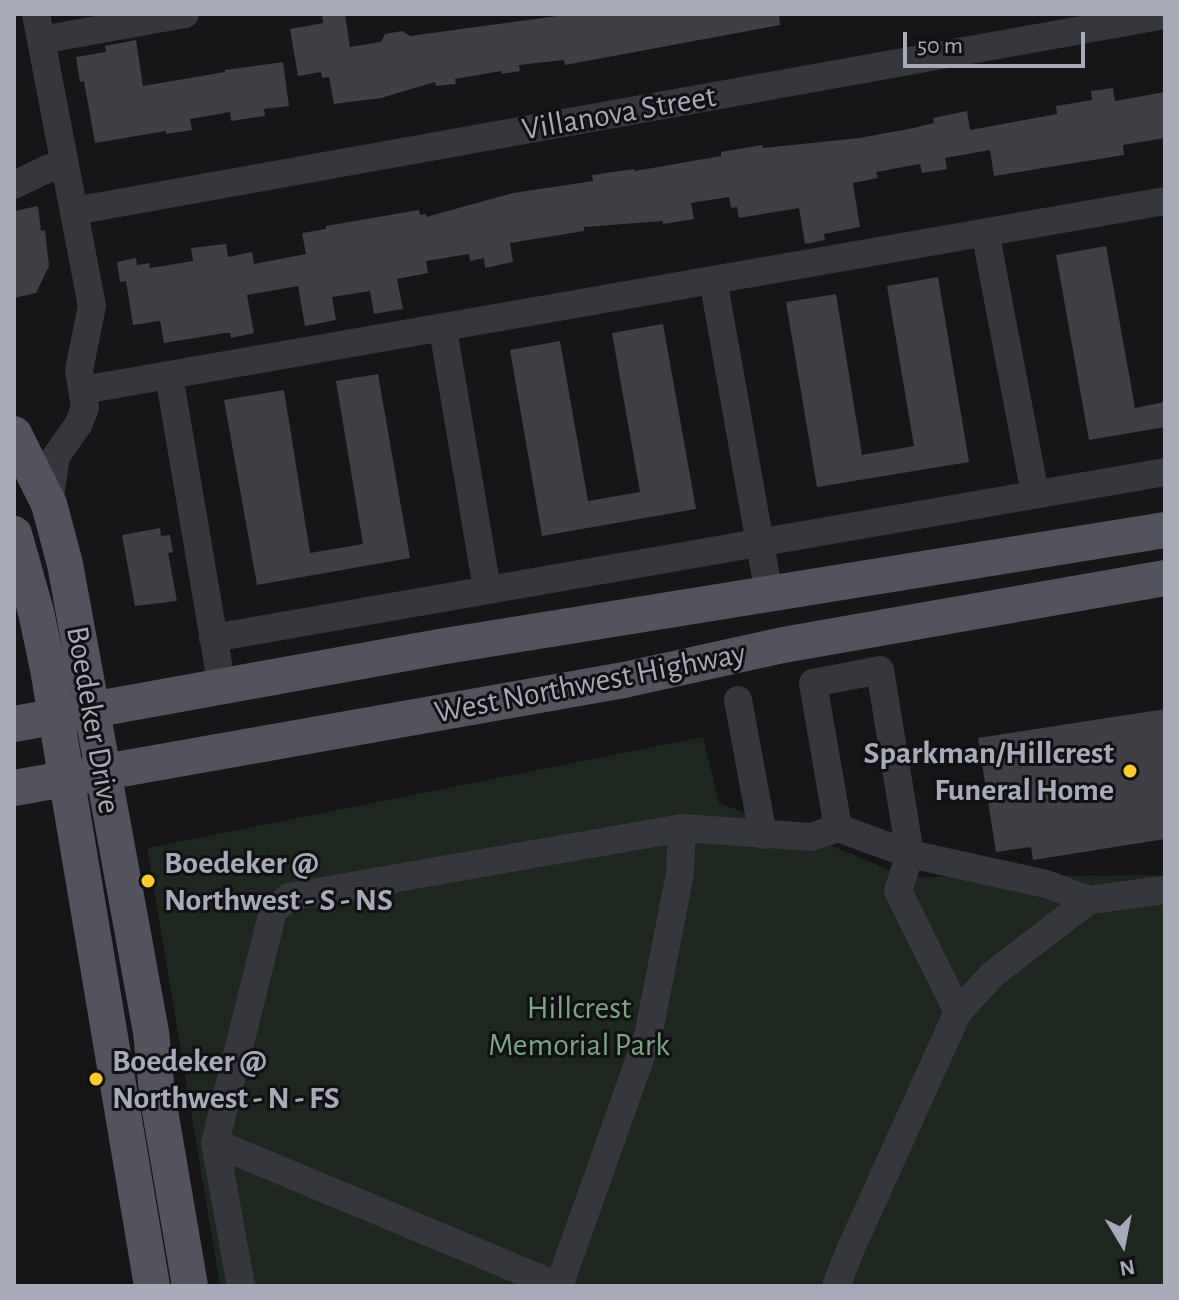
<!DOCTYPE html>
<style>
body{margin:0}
#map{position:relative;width:1179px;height:1300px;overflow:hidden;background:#161518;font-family:"Alegreya Sans",sans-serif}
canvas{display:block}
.frame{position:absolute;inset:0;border:16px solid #a6aab9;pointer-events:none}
.north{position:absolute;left:1083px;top:1204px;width:80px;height:80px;-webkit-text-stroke:6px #111013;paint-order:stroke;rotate:170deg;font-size:22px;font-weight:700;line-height:32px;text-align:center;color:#a6aab9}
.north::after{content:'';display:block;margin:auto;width:28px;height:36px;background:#a6aab9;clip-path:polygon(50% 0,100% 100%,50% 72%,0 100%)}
.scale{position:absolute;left:903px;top:32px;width:182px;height:36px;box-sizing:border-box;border:4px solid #a6aab9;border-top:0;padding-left:10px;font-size:24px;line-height:28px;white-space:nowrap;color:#a6aab9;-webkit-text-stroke:6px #111013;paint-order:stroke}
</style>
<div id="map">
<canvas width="1179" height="1300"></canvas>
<div class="frame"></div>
<div class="north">N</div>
<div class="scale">50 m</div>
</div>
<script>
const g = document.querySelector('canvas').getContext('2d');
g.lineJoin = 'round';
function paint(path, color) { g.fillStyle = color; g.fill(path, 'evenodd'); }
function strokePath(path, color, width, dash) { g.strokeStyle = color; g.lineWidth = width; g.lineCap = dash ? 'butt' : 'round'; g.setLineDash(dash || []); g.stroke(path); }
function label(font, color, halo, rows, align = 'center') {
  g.font = font + ' "Alegreya Sans",sans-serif'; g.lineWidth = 6; g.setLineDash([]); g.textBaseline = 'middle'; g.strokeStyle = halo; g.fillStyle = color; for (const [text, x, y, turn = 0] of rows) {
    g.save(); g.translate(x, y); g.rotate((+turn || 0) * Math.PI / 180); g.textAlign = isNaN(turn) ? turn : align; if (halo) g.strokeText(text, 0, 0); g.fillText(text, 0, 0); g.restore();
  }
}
paint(new Path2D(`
 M 703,737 L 719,803 L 811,837 L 906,877 L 1165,875 L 1165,1286 L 220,1286 L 147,848 Z`), '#1d261f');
paint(new Path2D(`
 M 322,14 L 345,14 L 350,47 L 381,42 L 385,34 L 402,31 L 410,36 L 557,16 L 556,14 L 779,14 L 780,25 L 565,65 L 564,60 L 519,65 L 520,71 L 502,74 L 501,71 L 455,79 L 456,84 L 436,86 L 435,82 L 381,98 L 334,104 L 329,77 L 322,78 L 321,72 L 298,76 L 290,29 L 323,23 Z
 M 136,40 L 143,86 L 225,72 L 225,70 L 283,62 L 289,106 L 264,109 L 265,116 L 231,121 L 230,112 L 190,119 L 192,130 L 166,134 L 166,131 L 95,143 L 84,81 L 80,82 L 76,57 L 106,52 L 105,46 Z
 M 1113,88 L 1115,101 L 1165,92 L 1165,138 L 1123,145 L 1124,155 L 994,176 L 990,150 L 945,158 L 947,169 L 922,173 L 920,164 L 876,172 L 878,178 L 853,183 L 860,227 L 824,234 L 825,240 L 805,244 L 799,208 L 739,218 L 737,207 L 731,208 L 729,197 L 691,203 L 694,219 L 663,224 L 663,221 L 584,227 L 584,231 L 510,243 L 513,262 L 485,268 L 484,258 L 470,261 L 469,254 L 426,261 L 428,273 L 397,279 L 403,309 L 374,314 L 370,291 L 332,297 L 336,320 L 305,326 L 298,286 L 247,295 L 254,333 L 231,338 L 230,333 L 225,333 L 164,343 L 160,321 L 133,325 L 126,281 L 120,282 L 117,262 L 136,258 L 137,265 L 149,263 L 150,268 L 193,261 L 191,248 L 226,244 L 228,257 L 252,252 L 254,264 L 306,254 L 302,233 L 326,229 L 326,226 L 419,210 L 420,215 L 426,214 L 426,217 L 513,193 L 593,181 L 592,175 L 634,169 L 635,171 L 721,156 L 721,152 L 762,145 L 763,148 L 859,138 L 914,128 L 934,123 L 933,118 L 967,111 L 970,130 L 1057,114 L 1056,106 L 1092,100 L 1091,91 Z
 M 38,206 L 41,231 L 45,230 L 49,266 L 36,293 L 14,298 L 14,211 Z
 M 1106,246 L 1135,408 L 1165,402 L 1165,427 L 1089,440 L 1056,255 Z
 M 938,277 L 969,462 L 817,487 L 786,302 L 836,294 L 862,455 L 914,446 L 887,286 Z
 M 663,324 L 696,509 L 542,536 L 510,350 L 560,341 L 588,501 L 640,492 L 612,333 Z
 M 378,374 L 410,558 L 257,585 L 224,400 L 284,390 L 310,553 L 363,544 L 336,381 Z
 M 160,528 L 161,536 L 170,535 L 173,552 L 168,553 L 177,601 L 135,606 L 122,535 Z
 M 1165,709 L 1165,839 L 1033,860 L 1031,847 L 996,852 L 978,738 Z`), '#403f45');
strokePath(new Path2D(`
 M 36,14 L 92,306 L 79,370 L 85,408 L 78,425 L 56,456 L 49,504
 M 41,40 L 185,14
 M 14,185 L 47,169 L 64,164
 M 74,211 L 1165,15
 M 988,247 L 1035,494
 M 716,296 L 769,594
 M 445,341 L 487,589
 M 83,390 L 1165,201
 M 172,393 L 222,687
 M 213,638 L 1165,472
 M 738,700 L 763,835
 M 838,828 L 813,683 L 880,670 L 910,854 L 898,891 L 958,1012
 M 215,1143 L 558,1286
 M 241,1286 L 215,1143 L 273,911 L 289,897 L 682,828 L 811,837 L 838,828 L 910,854 L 1046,884 L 1089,900
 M 559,1286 L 648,1036 L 680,874 L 682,828
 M 836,1286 L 851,1248 L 958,1012 L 993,974 L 1089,900 L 1165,890`), '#36373d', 28);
strokePath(new Path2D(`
 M 14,434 L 49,504 L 65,564 L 151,1032 L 157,1093 L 190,1286
 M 14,534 L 36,612 L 48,669 L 152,1286
 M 14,724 L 445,646 L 1165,530
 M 14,788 L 624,680 L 783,645 L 1165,578`), '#52535c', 36);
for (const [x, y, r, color] of [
 [1130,771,8,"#ffcc26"],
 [148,881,8,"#ffcc26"],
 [96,1079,8,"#ffcc26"]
]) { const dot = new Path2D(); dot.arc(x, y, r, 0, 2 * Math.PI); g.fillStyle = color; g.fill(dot); strokePath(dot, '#111013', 3); }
label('32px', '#a6aab9', '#111013', [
 ["Villanova Street",619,113,-10],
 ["West Northwest Highway",590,683,-11],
 ["Boedeker Drive",93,720,80]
]);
label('bold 32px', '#a6aab9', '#111013', [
 ["Sparkman/Hillcrest",1114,753,"right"],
 ["Funeral Home",1114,790,"right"],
 ["Boedeker @",164,863],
 ["Northwest - S - NS",164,900],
 ["Boedeker @",112,1061],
 ["Northwest - N - FS",112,1098]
], 'left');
label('32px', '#7ba682', '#111013', [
 ["Hillcrest",579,1008],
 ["Memorial Park",579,1045]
]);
</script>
